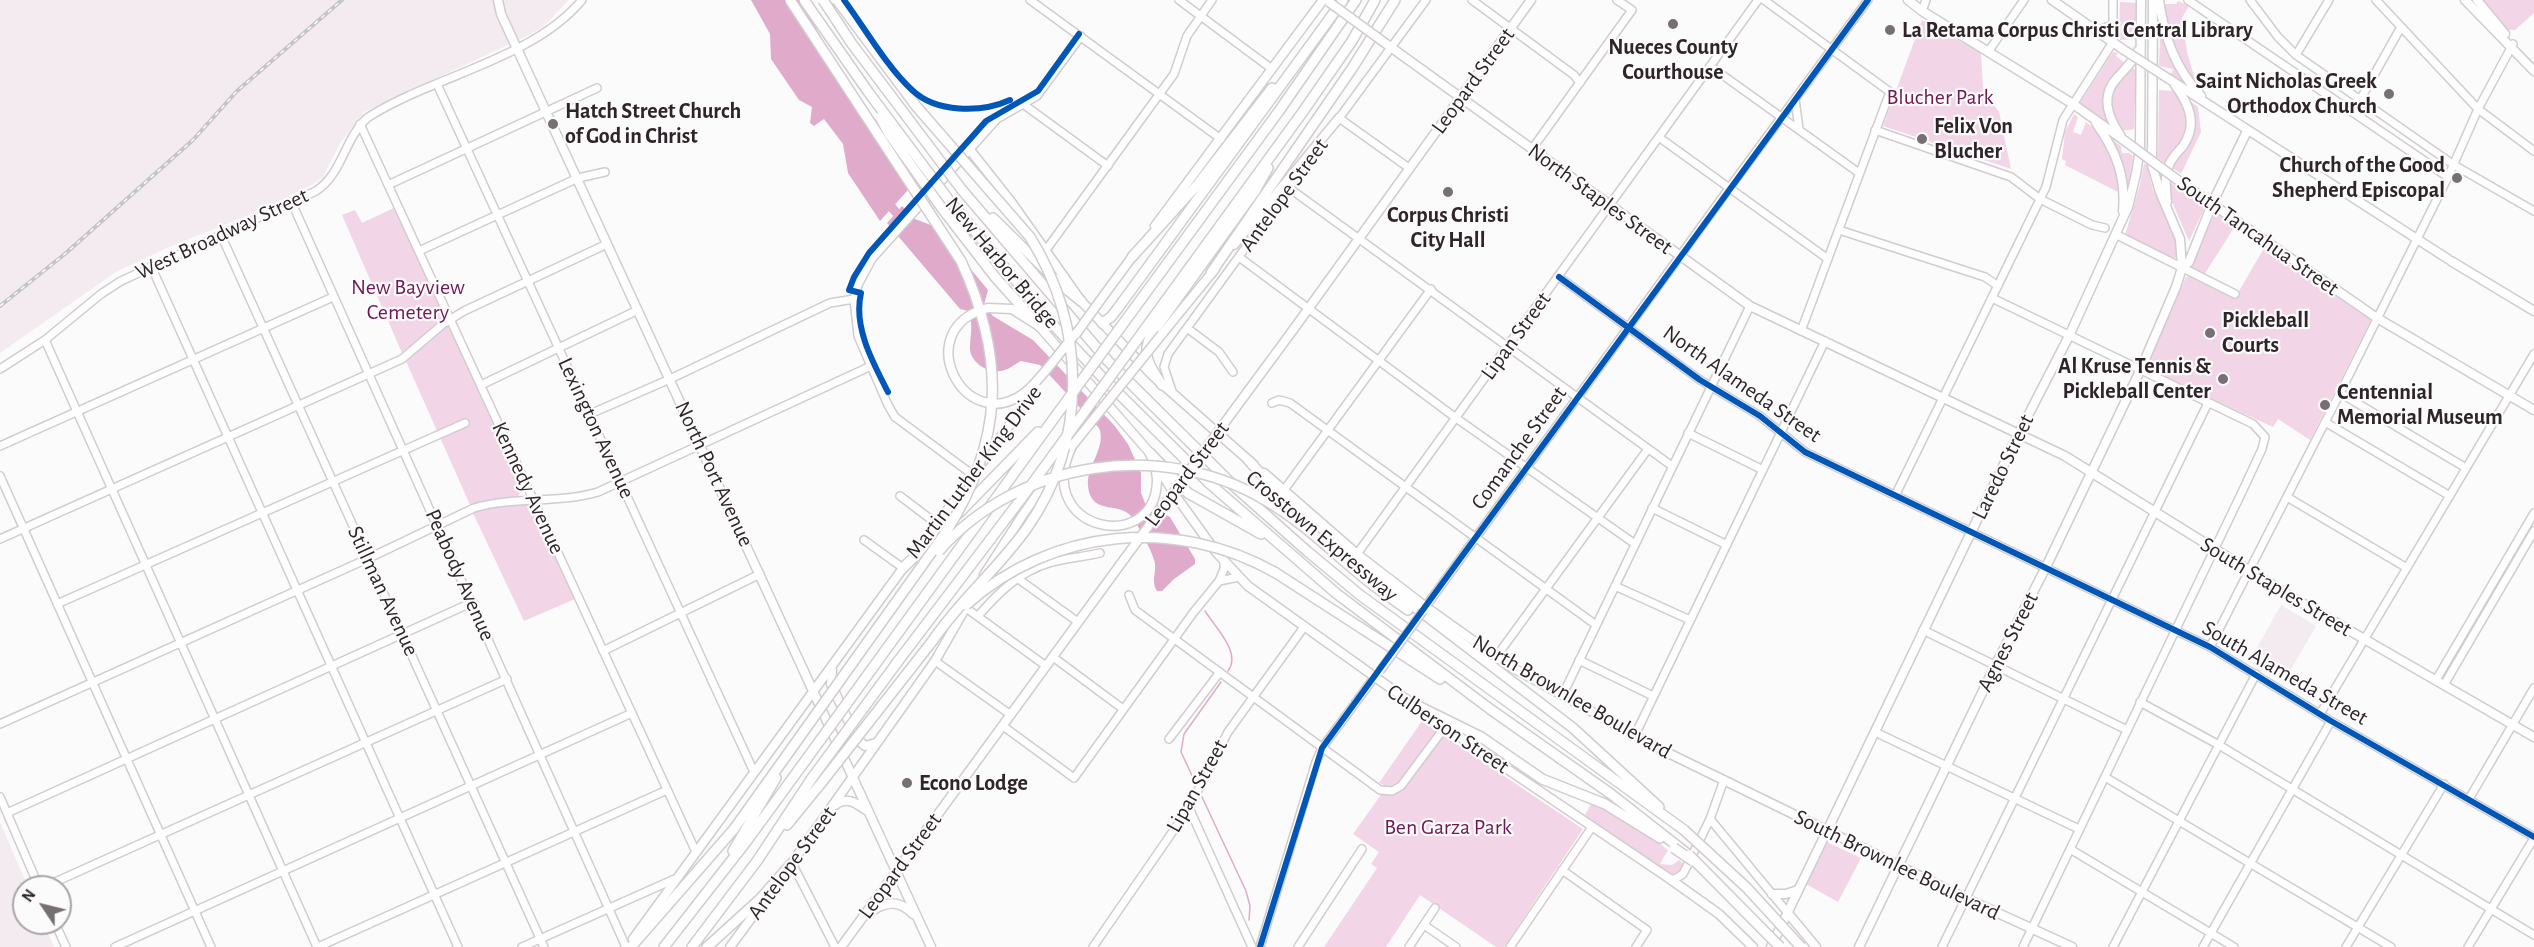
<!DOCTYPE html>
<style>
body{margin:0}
#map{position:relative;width:2534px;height:947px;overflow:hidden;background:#fbfbfb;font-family:"Alegreya Sans",sans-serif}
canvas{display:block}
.north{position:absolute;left:12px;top:875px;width:60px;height:60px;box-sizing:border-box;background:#fbfbfb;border:2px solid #a9a5a7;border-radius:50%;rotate:305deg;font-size:16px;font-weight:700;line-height:24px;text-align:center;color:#2e242a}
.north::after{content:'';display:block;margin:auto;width:21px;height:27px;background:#766f73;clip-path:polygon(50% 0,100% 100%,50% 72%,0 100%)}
</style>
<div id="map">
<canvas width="2534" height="947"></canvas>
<div class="north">N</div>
</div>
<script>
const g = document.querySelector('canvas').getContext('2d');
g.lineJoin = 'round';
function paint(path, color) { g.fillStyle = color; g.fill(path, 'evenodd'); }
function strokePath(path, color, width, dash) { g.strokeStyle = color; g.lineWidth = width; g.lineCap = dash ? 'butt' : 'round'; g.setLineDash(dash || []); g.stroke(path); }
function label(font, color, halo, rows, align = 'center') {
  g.font = font + ' "Alegreya Sans",sans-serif'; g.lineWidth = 4.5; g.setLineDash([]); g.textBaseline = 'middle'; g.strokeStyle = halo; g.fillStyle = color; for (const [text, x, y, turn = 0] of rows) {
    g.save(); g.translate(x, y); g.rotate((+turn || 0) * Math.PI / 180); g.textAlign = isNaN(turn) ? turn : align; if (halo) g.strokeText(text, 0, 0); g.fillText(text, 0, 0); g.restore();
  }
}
paint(new Path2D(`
 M 0,0 L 569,0 L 543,27 L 525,37 L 364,112 L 340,143 L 323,177 L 312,185 L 264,209 L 169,247 L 116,272 L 0,353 Z
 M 2281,605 L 2316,626 L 2289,673 L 2254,653 Z
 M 0,822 L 28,887 L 24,887 L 24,923 L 44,923 L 54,947 L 0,947 Z`), '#f3ebef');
paint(new Path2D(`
 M 2482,0 L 2534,0 L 2534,13 L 2515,30 L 2506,30 Z
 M 2178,1 L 2189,6 L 2182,18 L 2187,52 L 2196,83 L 2195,85 L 2174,54 L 2161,4 L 2176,4 Z
 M 2120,2 L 2137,3 L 2136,39 L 2120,40 L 2119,38 Z
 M 1922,20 L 1981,53 L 1983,90 L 1999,112 L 2011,169 L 1883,126 Z
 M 2160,38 L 2164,38 L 2185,84 L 2171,74 L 2173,69 L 2159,66 Z
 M 2113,52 L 2118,53 L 2116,56 L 2127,65 L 2115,76 L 2107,122 L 2080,103 Z
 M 2131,67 L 2136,70 L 2134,129 L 2121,131 C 2101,100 2109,92 2131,67 Z
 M 2159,90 L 2175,91 C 2199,120 2184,137 2166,164 L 2158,158 Z
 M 2190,101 L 2198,107 L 2201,132 L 2181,174 L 2170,166 L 2189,139 Z
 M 2074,114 L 2078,117 L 2073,132 L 2081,135 L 2086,122 C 2110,141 2115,165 2120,193 L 2065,165 L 2066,161 L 2062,159 L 2065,132 Z
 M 2113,140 L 2121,146 L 2122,153 L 2129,153 L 2133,156 L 2128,190 L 2126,190 Z
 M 2144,163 L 2148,166 C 2149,173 2150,181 2153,189 C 2160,209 2186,238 2175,259 L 2171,260 L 2125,235 L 2140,185 Z
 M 2167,180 L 2205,207 L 2189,241 L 2169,195 Z
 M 396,207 L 445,316 L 402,353 L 342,215 L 355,210 L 362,223 Z
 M 2214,215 L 2219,215 L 2235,226 L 2204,275 L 2192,269 L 2191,263 Z
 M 2264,248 L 2371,320 L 2310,440 L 2278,419 L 2273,427 L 2146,369 L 2186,277 L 2190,276 L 2235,298 Z
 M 445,326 L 450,327 L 523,484 L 523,489 L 518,496 L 489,500 L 471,507 L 405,359 L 418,351 Z
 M 531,503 L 575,599 L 524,621 L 473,513 L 494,506 Z
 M 1422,721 L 1583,829 L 1504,947 L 1496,947 L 1420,895 L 1386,947 L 1324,947 L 1377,868 L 1371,864 L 1379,852 L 1353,834 L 1380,796 L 1384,785 L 1379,783 Z
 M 1592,802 L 1646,833 L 1668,850 L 1660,864 L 1672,865 L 1679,860 L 1684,864 L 1682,870 L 1671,875 L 1593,823 L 1585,815 Z
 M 1827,842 L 1861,858 L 1838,902 L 1806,884 Z`), '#f2d5e6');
paint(new Path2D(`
 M 751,0 L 800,0 L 908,190 L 880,221 L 848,173 L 843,144 L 824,119 L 814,126 L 810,123 L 812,107 L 799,100 L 771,59 L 770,34 Z
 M 902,206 L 915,219 L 936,227 L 988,290 L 984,305 L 993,316 L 1033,340 L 1114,425 L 1128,444 L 1141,473 L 1141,493 L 1145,503 L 1170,517 L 1195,559 L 1195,564 L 1174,579 L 1162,591 L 1157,591 C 1150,580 1158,571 1154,560 C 1152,551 1136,521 1130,515 C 1117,502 1091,515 1088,486 C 1086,466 1107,447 1099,428 L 1040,365 L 1021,361 C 1015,364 1007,371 1000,371 C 987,373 970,362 970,348 C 970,335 974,324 968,311 L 960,309 L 887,223 Z`), '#e0abcb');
strokePath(new Path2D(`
 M 1205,611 C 1215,627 1242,653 1228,671
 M 1195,782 L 1181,752 L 1184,734 L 1221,682
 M 1202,797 L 1246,891 L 1250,906 L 1249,920`), '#e0abcb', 1.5);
strokePath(new Path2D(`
 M 884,198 L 904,222`), '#e0abcb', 9);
const minor = new Path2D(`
 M 1030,0 L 1221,139
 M 1179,0 L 1272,69
 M 1472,0 L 1574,75 L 1580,83
 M 1764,0 L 1890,92 L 1801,331
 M 2188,0 L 2448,177
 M 2250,0 L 2278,37 L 2296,55 L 2454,165 L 2534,211
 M 2376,0 L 2478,109 L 2534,151
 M 1922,11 L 1926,0
 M 1988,52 L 2024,0
 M 2296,55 L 2329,0
 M 1710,66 L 1859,173
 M 437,84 L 754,772
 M 1795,99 L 1799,129
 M 2360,100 L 2401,27
 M 1023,104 L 1108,166
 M 1339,118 L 1409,168
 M 1337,121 L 1426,0
 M 360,124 L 696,852
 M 1875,130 L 2011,177 L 2040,199 L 2092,225 L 2105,228
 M 1660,138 L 1828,259
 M 1532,149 L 1632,10 L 1617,0
 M 388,185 L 597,88
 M 1289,188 L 1672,466
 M 292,203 L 626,947
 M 1839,230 L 1985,277 L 1998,286
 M 221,235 L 544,947
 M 2117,235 L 2235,294
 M 1046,250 L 1174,74 L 1187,36 L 1212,0
 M 419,251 L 578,178 L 605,172
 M 1239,257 L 1456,418 L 1635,544
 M 151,266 L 458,947
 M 1559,277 L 1700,380 L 1760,416 L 1805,452 L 2210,647 L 2331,721 L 2534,837
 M 1992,298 L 2253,424 L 2265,437 L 2262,449 L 2242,492 L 2023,947
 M 1187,328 L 1219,352 L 1233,372
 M 45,340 L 317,947
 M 0,369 L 45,340 L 101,294 L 121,281 L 316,191 C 343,173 344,139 367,118 C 432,76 532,60 582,0
 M 481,385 L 638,310
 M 1172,391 L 1164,367 L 1168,354 L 1313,155
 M 2340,393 L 2466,468
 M 1272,403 L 1279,400 L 1290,403 L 1596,625
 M 590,414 L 670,379 L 830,303 L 854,299
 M 2325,422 L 2450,496
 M 1688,433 L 1763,470
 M 0,446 L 333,297
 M 973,475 L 895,417 L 888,405 L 858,336 L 854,299 L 858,285 L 872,259 L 997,119 L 1037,96 L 1081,36
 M 0,476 L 211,947
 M 1284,490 L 1431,289
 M 900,496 L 937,524
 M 1895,496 L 2046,187 L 2063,120 L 2113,42 L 2113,0
 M 2287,497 L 2407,568
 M 1652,508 L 1727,545
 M 0,539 L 402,359 L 443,324 L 464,311 L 607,244
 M 864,540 L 903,568
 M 1357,554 L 1758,0
 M 1017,578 L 1078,622
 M 1219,581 L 1239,577
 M 1615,586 L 1690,620
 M 1129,595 L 1135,610 L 1380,790 L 1392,791 L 1401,786 L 1445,727
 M 57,604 L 465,423
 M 966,608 L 1046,666
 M 1424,609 L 1730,187 L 1868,0
 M 978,616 C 998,593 1019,572 1049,563 C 1065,558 1083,557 1100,553
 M 1923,630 L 2127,730
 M 2210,647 L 2340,393 L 2448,177 L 2478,109 L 2513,44
 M 603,651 L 760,574
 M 1053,657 L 1123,709
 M 1496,657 L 1648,449
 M 1579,660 L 1653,696
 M 935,661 L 1011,715
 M 2436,680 L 2534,513
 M 2444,685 L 2534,531
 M 1567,686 L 1750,306
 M 2140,702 L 2219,745 L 2534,935
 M 2320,714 L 2534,354
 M 0,724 L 367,559 L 474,508 C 515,496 557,504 598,492 L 871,366
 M 1003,726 L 1074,778 L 1193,613 L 1219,581 L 1224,569 L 1224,561
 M 1875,732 L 2079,829
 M 1635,735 L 1825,341
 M 1169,739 L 1220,672
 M 2105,777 L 2391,947
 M 0,797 L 39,887
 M 2469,799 L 2534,688
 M 1189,808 L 1252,947
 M 7,813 L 473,602
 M 1710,819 L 1787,912
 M 2070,849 L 2234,947
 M 792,863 L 835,947
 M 1562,870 L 1647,930 L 1636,947
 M 1670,879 L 1675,879 L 1683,874 L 1710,819 L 1724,780
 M 44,887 L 507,679
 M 55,923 L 66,947
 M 1424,925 L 1456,947
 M 115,947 L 632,713
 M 318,947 L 667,790
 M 522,947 L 677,878
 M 1093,947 L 1189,808 L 1228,732 L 1304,627
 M 1260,947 L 1316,762 L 1322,748 L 1376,675
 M 1298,947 L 1362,849
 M 1409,947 L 1435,908
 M 1510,947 L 1592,827
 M 1942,947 L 2208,403
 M 2113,947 L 2256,674
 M 2203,947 L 2331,721
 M 2346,947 L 2444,784
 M 2468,947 L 2534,838`);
const major = new Path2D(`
 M 498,0 L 501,14 L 931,947
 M 1908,0 L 1922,11 L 2073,104 L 2125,141
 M 2052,0 L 2124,50
 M 2159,0 C 2164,37 2175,68 2201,96
 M 2465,0 L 2534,71
 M 2477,0 L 2505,34
 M 2098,31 L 2113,25
 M 1385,43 L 1750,306 L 2065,456 L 2295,599 L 2534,737
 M 2169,79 L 2448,259
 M 2096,123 C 2116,151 2126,176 2123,211
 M 2120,135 C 2108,117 2100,96 2117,78 C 2125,69 2133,62 2138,51
 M 970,150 L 1012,203 L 1081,301 L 1153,376 L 1254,465
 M 2179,181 L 2377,318 L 2534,410
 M 2167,202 C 2166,189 2164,177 2169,165 C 2172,157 2178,152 2183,146 C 2198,124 2189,104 2175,85
 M 1155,226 L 1323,0
 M 1234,245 L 1339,118
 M 2451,261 L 2534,311
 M 2182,268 L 2189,262 L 2212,204 L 2247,131
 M 1099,302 L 1135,253
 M 988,308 L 1012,309 L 1039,326 L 1150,453 C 1153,462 1157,471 1157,480 C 1156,557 1031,531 1072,446
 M 1293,330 L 1531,0
 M 1162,334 L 1215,269
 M 1156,464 L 1175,495 L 1216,552 L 1248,586 L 1445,727 L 1670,879 L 1719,914 L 1753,947
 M 979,467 L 1005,431
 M 1264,473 L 1357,554 L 1426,607 L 1506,664 L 1658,748 L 1965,898 L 2072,947
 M 916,551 L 972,478
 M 984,575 L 1022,516 L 1048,479
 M 832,670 L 831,684 L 857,739 L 865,746 L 876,743
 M 835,805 C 847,796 856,803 866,810
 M 789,867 L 935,661 L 970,600
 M 1772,894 L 1786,894 L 1798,890
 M 1787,912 L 1816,947
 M 867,915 C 882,902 898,898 913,914
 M 633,939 L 906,564
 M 730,947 L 769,894
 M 841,947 L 1125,558
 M 1771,947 L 2019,433 L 2069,336 L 2128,207 L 2136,174 L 2140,148 L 2141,0
 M 1859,947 L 1995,666 L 2046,567 L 2140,371 L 2176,287 L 2182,268 L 2180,239 L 2160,192 L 2152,165 L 2153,0`);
const highway = new Path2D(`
 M 1325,25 L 1343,0
 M 962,190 L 1108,361 L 1236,488 L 1307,551 L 1360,595 L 1684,830
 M 949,200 L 1045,316 L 1101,376 L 1209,483 L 1337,594 L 1494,712
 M 941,207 L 995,277 L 1039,326
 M 993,218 L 1060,284 L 1081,301
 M 1132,257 L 1198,184 L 1272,88
 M 1211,273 L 1353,67 L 1395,0
 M 1102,323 L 1111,317 L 1118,308 L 1328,21
 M 1120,328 L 1279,111 L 1356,0
 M 1137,340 L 1302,113 L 1352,41 L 1375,0
 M 1162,385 C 1150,367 1141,355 1151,335 L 1255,191 L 1268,168
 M 1150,453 L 1188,493 L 1261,534
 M 1249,461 L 1298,514 L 1339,549 L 1573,728 L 1659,807
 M 958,514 L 1038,432
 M 903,568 L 948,524
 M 1276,573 L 1440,679
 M 1373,585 L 1408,610
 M 890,644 L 1052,421
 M 899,660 L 1021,499
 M 1410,702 L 1481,737 L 1542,779 L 1605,804 L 1660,838
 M 1490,709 L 1611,794 L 1685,852
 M 787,825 L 822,782
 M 733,851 L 776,778
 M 631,947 L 734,829 L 794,745
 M 664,947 L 746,842 L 808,757
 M 692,947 L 757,861 L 812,778
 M 707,947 L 760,899 L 792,863`);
strokePath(minor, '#d1cccf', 10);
strokePath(major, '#d1cccf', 11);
strokePath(highway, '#d1cccf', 12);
strokePath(minor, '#fefefe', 7);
strokePath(major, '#fefefe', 8);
strokePath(highway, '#fefefe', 9);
const rail = new Path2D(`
 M 0,306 L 66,253 L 193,140 L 237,91 L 342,0`);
strokePath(rail, '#c5c4c5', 4);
strokePath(rail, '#fbfbfb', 1.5, [4.5]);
const minorBridge = new Path2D(`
 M 1380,671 L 1423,611`);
const majorBridge = new Path2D(`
 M 1329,2 L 1385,43
 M 2124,50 L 2169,79
 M 2125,141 L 2179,181
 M 988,308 C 909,328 963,436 1023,394 C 1038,384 1064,346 1078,331
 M 1076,334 L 1099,302
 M 1005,431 L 1037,388
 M 1072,446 L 1162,334
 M 1125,558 L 1293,330`);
const highwayBridge = new Path2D(`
 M 790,0 L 961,261 C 1006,359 1004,440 946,532 L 794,745
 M 804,0 L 869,93 L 949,200
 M 823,0 L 852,44 L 962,190
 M 837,0 L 916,106 L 1030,237 C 1086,327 1089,439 1027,528 C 998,569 959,601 931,643
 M 880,117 L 889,134 L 941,207
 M 1052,421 L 1120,328
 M 1021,499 L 1137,340
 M 939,551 C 1019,460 1161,439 1265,500 C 1305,523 1337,557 1373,585
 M 966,605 C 1052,528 1176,516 1276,573
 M 808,757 L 890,644
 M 812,778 L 899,660
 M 822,782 L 934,639
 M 1684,830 L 1747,888 L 1801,947
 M 1674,848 L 1693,861
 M 1689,855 L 1780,947`);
strokePath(minorBridge, '#d1cccf', 10, []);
strokePath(majorBridge, '#d1cccf', 11, []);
strokePath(highwayBridge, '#d1cccf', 12, []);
strokePath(minorBridge, '#fefefe', 7);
strokePath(majorBridge, '#fefefe', 8);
strokePath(highwayBridge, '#fefefe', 9);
strokePath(new Path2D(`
 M 844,0 C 864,27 887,67 912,90 C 936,113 981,113 1010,100
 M 1559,277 L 1700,380 L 1760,416 L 1805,452 L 2210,647 L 2331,721 L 2534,837
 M 888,392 C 873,363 853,327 861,293 L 849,290 L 854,277 L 869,253 L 986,121 L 1038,91 L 1079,34
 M 1260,947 L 1322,748 L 1868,0`), '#0057b8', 6);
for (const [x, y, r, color] of [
 [1673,24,6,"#766f73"],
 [1890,30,6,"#766f73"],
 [2389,94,6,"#766f73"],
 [553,124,6,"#766f73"],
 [1922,139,6,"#766f73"],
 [2457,178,6,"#766f73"],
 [1448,192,6,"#766f73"],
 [2210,333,6,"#766f73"],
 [2223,379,6,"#766f73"],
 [2325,405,6,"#766f73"],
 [907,783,6,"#766f73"]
]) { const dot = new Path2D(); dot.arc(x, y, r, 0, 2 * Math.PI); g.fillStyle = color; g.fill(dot); strokePath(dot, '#fbfbfb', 2); }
label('bold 22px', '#2e242a', '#fbfbfb', [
 ["La Retama Corpus Christi Central Library",1902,30],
 ["Nueces County",1673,47,"center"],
 ["Courthouse",1673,72,"center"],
 ["Saint Nicholas Greek",2377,81,"right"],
 ["Orthodox Church",2377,106,"right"],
 ["Hatch Street Church",565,111],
 ["of God in Christ",565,136],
 ["Felix Von",1934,126],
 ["Blucher",1934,151],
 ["Church of the Good",2445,165,"right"],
 ["Shepherd Episcopal",2445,190,"right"],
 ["Corpus Christi",1448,215,"center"],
 ["City Hall",1448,240,"center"],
 ["Pickleball",2222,320],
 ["Courts",2222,345],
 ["Al Kruse Tennis &",2211,366,"right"],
 ["Pickleball Center",2211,391,"right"],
 ["Centennial",2337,392],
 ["Memorial Museum",2337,417],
 ["Econo Lodge",919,783]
], 'left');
label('22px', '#2e242a', '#fbfbfb', [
 ["Leopard Street",1473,81,-54],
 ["Antelope Street",1284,195,-54],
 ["North Staples Street",1600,199,36],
 ["West Broadway Street",222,234,-25],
 ["South Tancahua Street",2258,236,35],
 ["New Harbor Bridge",1002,263,50],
 ["Lipan Street",1516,336,-54],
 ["North Alameda Street",1742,384,35],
 ["Lexington Avenue",596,428,65],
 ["Comanche Street",1519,448,-54],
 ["Laredo Street",2003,467,-64],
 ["Martin Luther King Drive",974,472,-53],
 ["North Port Avenue",714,474,65],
 ["Leopard Street",1187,474,-53],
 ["Kennedy Avenue",528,488,65],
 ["Crosstown Expressway",1322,536,40],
 ["Peabody Avenue",460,575,66],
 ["South Staples Street",2276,587,31],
 ["Stillman Avenue",383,591,65],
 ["Agnes Street",2008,642,-63],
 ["South Alameda Street",2285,673,30],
 ["North Brownlee Boulevard",1572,697,30],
 ["Culberson Street",1448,729,34],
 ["Lipan Street",1197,786,-61],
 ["Antelope Street",792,863,-54],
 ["South Brownlee Boulevard",1897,865,26],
 ["Leopard Street",900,866,-54]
]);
label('22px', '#701855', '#fbfbfb', [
 ["Blucher Park",1940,97],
 ["New Bayview",408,287],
 ["Cemetery",408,312],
 ["Ben Garza Park",1448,827]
]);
</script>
